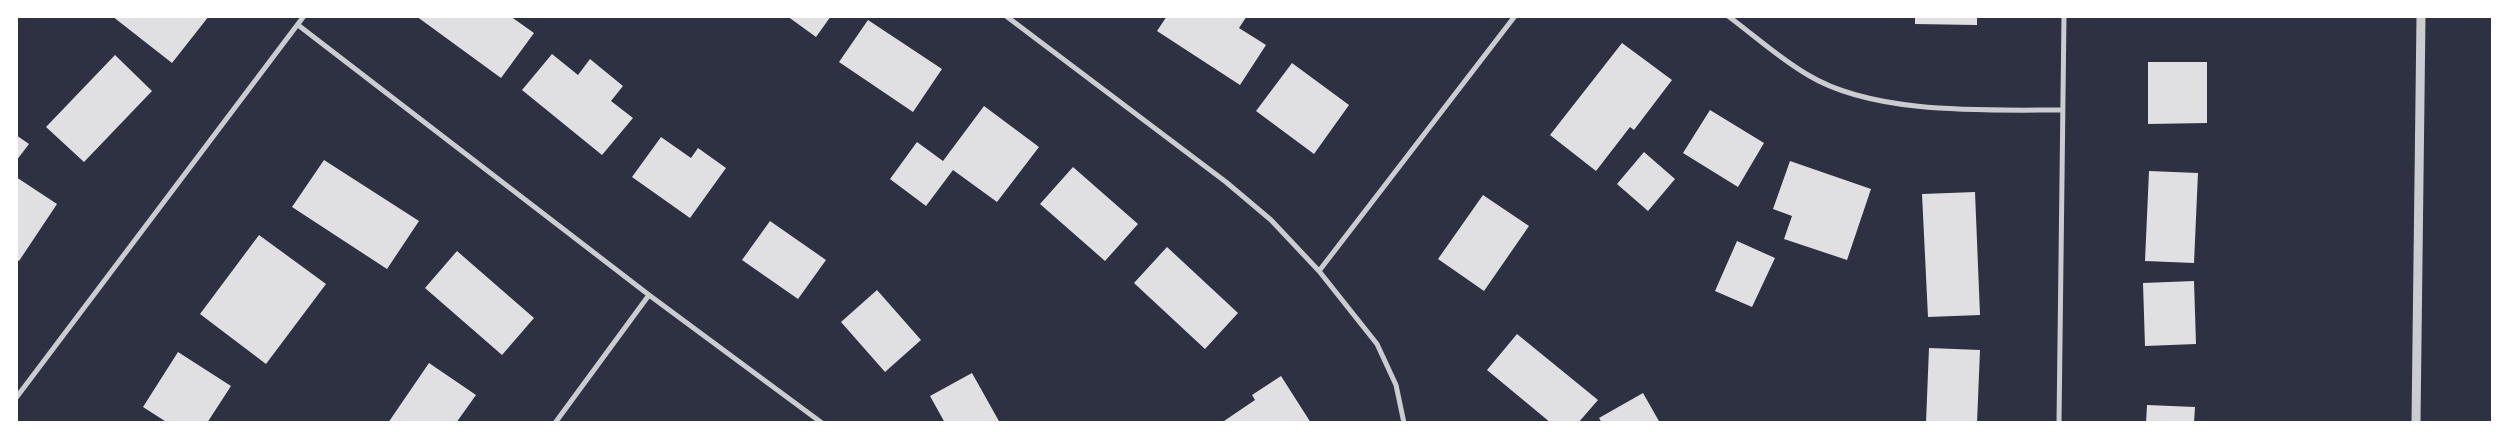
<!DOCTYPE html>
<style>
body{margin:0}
#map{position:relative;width:2509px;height:439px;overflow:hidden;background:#2d3142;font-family:Raleway,sans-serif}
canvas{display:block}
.frame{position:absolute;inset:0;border:18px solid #fff;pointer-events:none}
</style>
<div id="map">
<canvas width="2509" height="439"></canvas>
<div class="frame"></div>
</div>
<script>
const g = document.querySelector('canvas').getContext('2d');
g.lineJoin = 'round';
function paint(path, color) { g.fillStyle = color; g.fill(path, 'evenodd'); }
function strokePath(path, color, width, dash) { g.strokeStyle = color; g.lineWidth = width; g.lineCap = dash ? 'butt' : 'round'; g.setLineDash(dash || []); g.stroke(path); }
paint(new Path2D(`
 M 112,16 L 209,16 L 172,63 Z
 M 416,16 L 510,16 L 534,33 L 501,78 Z
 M 787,16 L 831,16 L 816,37 Z
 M 1167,16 L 1247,16 L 1239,28 L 1266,45 L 1240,85 L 1157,31 Z
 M 1915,16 L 1977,16 L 1977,25 L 1915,24 Z
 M 868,20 L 942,69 L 913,112 L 839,62 Z
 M 1622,43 L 1672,80 L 1634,130 L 1630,127 L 1596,171 L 1550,135 Z
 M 552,54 L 578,75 L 590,59 L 623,86 L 611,101 L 633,118 L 602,155 L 522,90 Z
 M 115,55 L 152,91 L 84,162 L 46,127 Z
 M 2148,62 L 2207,62 L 2207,123 L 2148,124 Z
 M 1292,63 L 1349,105 L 1314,154 L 1256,111 Z
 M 984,106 L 1039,147 L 997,202 L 953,170 L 926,206 L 890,179 L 917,142 L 943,161 Z
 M 1710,110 L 1764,143 L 1738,187 L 1683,153 Z
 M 16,135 L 29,144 L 16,161 Z
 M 661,137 L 691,158 L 698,148 L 726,168 L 690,218 L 632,177 Z
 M 1644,152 L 1675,179 L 1648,211 L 1617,184 Z
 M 324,160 L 419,221 L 387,269 L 292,207 Z
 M 1790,161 L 1871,189 L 1847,260 L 1784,239 L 1792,216 L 1773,209 Z
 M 1073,167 L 1138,224 L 1105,261 L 1040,204 Z
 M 2149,171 L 2198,173 L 2194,263 L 2145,261 Z
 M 16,177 L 57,204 L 19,261 L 16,259 Z
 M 1975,192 L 1980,315 L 1928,317 L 1922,194 Z
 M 1483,195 L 1529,226 L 1484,291 L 1438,259 Z
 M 770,221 L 826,260 L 798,299 L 742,260 Z
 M 259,235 L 326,284 L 266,364 L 200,314 Z
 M 1737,241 L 1775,258 L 1752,307 L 1715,291 Z
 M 1167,247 L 1238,313 L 1205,349 L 1134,283 Z
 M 457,251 L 534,318 L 502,355 L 425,288 Z
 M 2194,281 L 2196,344 L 2145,346 L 2143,283 Z
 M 877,290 L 921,340 L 885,372 L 841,322 Z
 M 1517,334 L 1598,400 L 1578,423 L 1551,423 L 1487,370 Z
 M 1929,348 L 1980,350 L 1977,423 L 1926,423 Z
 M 178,352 L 231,386 L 207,423 L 168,423 L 143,407 Z
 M 429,363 L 476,395 L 456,423 L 388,423 Z
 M 972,373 L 1000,423 L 945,423 L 930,396 Z
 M 1281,376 L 1311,423 L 1225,423 L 1224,421 L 1255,400 L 1252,395 Z
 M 1643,393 L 1660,423 L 1602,423 L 1599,418 Z
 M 2147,405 L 2195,407 L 2194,423 L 2146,423 Z`), '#e0e0e3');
strokePath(new Path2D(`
 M 1006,16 L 1226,182 L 1271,220 L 1319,271 L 1377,344 L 1396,385 L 1404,423
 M 1728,16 C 1755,36 1780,59 1808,75 C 1874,115 1986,110 2062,110
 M 298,25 L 649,295 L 822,423
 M 1319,271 L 1515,16
 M 16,398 L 304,16
 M 555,423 L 649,295
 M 2059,423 L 2064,16`), '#caccd0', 5);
strokePath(new Path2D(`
 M 2416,423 L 2421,16`), '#caccd0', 9);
</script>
